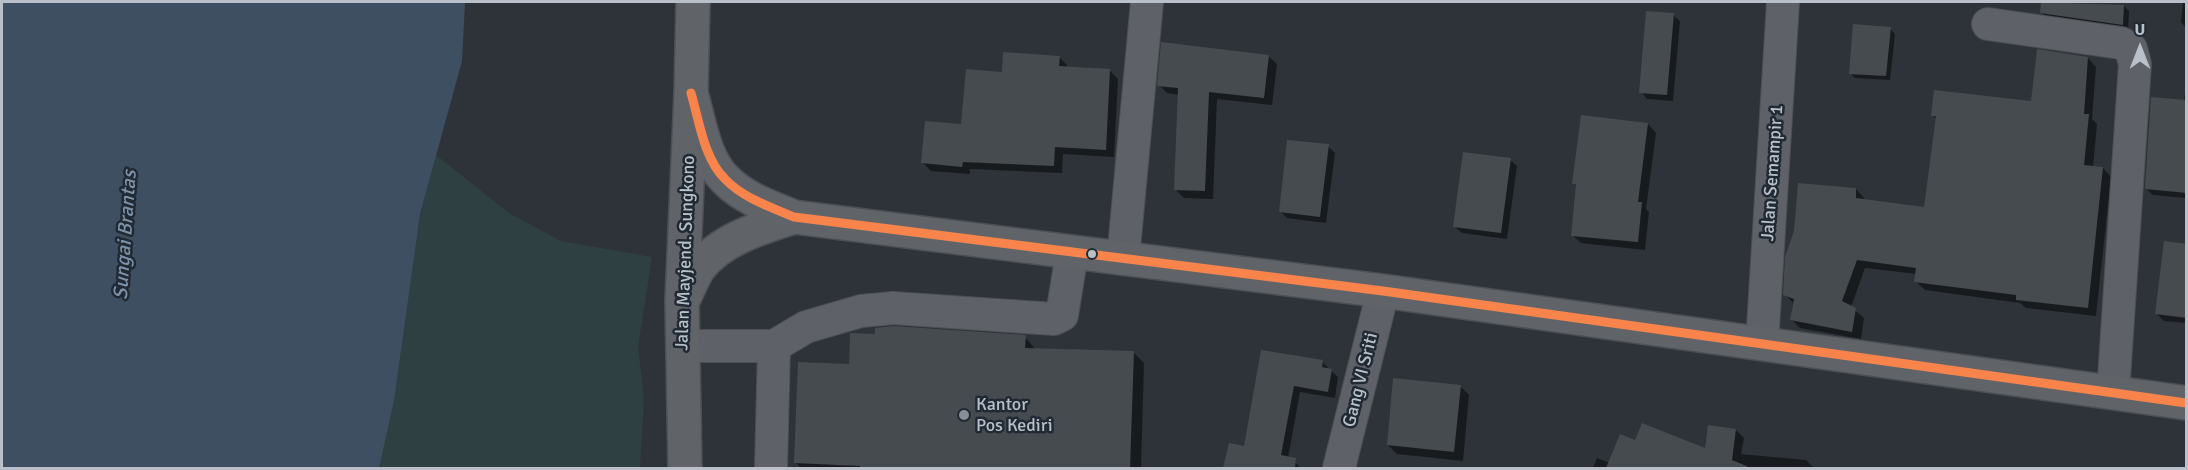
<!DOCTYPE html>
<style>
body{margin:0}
#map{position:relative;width:2188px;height:470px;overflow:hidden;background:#2e3339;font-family:Signika,sans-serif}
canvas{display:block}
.frame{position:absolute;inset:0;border:3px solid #b9c0c9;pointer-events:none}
.north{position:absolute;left:2110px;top:18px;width:60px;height:60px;-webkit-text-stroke:4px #212a34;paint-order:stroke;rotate:0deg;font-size:16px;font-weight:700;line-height:24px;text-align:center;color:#b9c0c9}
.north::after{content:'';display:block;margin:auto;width:21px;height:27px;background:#b9c0c9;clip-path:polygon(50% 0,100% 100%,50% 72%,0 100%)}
</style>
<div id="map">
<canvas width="2188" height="470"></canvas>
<div class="frame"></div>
<div class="north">U</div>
</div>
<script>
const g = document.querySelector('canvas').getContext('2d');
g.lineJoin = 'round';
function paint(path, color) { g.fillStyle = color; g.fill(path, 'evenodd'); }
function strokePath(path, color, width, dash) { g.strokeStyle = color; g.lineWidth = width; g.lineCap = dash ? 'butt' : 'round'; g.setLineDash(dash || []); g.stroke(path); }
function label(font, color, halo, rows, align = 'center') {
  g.font = font + ' Signika,sans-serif'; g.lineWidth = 5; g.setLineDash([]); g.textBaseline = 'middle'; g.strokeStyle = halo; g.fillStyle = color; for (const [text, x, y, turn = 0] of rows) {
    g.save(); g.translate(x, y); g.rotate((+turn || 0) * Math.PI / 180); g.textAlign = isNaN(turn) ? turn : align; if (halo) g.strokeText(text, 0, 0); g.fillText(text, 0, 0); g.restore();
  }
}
paint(new Path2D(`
 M 436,155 L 509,213 L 561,241 L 652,257 L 638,347 L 644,399 L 640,468 L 378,468 L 420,214 Z`), '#2e4041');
paint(new Path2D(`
 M 2,2 L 465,2 L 462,61 L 420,214 L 394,400 L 379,468 L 2,468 Z`), '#3f4f62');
paint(new Path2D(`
 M 2043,2 L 2124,6 L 2129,11 L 2128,30 L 2047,18 L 2042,13 Z
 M 2183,2 L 2186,2 L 2186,28 L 2181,22 Z
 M 1673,15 L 1680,21 L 1673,101 L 1647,99 L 1641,92 Z
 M 1890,29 L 1895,34 L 1890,80 L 1855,78 L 1851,74 Z
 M 1268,56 L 1277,64 L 1272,105 L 1217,99 L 1213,199 L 1184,198 L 1175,189 L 1179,95 L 1167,93 L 1159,85 Z
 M 1059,57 L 1067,65 L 1067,68 L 1110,71 L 1118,79 L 1114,157 L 1063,154 L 1062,173 L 970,169 L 970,174 L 931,171 L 923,163 L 963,126 L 1003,74 Z
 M 2088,58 L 2096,67 L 2092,119 L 2097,124 L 2093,167 L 2103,168 L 2111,177 L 2096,316 L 2026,308 L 2020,303 L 1925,290 L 1916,282 L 1917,274 L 1865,268 L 1851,307 L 1864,318 L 1861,339 L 1800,328 L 1791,319 L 1793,303 L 1785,294 L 1856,189 L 1864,198 L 1864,201 L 1925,209 L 1937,119 L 1933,115 L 2033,102 Z
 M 2186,84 L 2186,198 L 2153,195 L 2146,189 L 2184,101 Z
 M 1648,124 L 1656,133 L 1646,209 L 1649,212 L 1645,250 L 1581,243 L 1572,235 L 1577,186 L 1574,183 Z
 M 1328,146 L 1335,153 L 1326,223 L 1287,218 L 1280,211 Z
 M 1510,160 L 1517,166 L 1507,239 L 1462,233 L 1455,227 Z
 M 2186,246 L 2186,323 L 2164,321 L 2157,314 Z
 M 1025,337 L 1036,350 L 1134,353 L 1144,363 L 1141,468 L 801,468 L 796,463 L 851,366 Z
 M 1262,351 L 1322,362 L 1338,377 L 1335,398 L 1300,392 L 1288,458 L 1292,459 L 1299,466 L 1298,468 L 1225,468 L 1230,445 L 1245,448 Z
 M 1460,386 L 1469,395 L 1463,461 L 1397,454 L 1388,445 Z
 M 1736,430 L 1744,438 L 1741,454 L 1806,460 L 1814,468 L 1593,468 L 1597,458 L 1610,463 L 1635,442 L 1706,451 Z`), '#0007');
paint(new Path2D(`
 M 2041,2 L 2124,5 L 2123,25 L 2040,13 Z
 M 1646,11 L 1674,13 L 1667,95 L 1639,93 Z
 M 1853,24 L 1891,27 L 1886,76 L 1849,74 Z
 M 1161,42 L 1269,55 L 1264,98 L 1209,92 L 1205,191 L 1174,190 L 1178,88 L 1157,86 Z
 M 2037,49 L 2088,57 L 2084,114 L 2089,114 L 2084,165 L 2103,167 L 2088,308 L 2016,300 L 2016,295 L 1914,282 L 1916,268 L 1857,260 L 1842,301 L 1856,308 L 1852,332 L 1790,320 L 1794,299 L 1783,295 L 1785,257 L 1794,231 L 1798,183 L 1856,188 L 1856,198 L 1924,207 L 1936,116 L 1931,116 L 1934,90 L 2031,101 Z
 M 1003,52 L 1060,56 L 1059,66 L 1110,69 L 1106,150 L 1055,147 L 1054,166 L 963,162 L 962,167 L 921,163 L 925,121 L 961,124 L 966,69 L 1002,72 Z
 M 2151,97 L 2187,100 L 2187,193 L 2145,189 Z
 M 1581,115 L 1648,123 L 1638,202 L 1642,202 L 1638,242 L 1571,236 L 1576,184 L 1572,184 Z
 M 1287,140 L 1329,144 L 1320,217 L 1279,212 Z
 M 1463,152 L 1511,158 L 1501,233 L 1453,227 Z
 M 2164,241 L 2187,244 L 2187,318 L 2155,314 Z
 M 893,326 L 1026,335 L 1025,348 L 1134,351 L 1130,468 L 860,468 L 860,466 L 794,463 L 798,362 L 849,364 L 850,333 L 875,334 L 875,328 Z
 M 1261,350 L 1323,360 L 1322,367 L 1332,369 L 1328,392 L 1294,386 L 1281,455 L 1296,458 L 1295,468 L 1223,468 L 1229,443 L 1244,446 Z
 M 1393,378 L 1461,385 L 1454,452 L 1387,445 Z
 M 1642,423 L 1705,448 L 1708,425 L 1736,429 L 1732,460 L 1751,468 L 1606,468 L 1620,434 L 1635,440 Z`), '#464b50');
const minor = new Path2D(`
 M 1988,24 L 2121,43 L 2131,49 L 2135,64 L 2113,393
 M 1123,259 L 1147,2
 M 1762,344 L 1783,2
 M 683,346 L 774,346 L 806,327 L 861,311 L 893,308 L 1054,319 L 1062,315 L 1072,253
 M 771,468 L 774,346
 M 1339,468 L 1383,291`);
const major = new Path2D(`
 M 691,93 C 699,120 704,159 725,179 C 743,198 770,207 794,217 L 1383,291 L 2186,403
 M 684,298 C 689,288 693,277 699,268 C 721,239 760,228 794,217
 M 685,468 L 682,301 L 691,93 L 693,2`);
strokePath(minor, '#4c4f54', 34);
strokePath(major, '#4b5056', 36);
strokePath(minor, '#5e6268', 32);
strokePath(major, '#606469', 33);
strokePath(new Path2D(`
 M 691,93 C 699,120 704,159 725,179 C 743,198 770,207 794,217 L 1383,291 L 2186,403`), '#f8844c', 9);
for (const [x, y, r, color] of [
 [1092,254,5,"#b9c0c9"],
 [964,415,6,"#888f97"]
]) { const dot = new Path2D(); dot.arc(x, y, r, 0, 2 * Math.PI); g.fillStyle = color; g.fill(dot); strokePath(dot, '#212a34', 2); }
label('18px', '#b9c0c9', '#212a34', [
 ["Jalan Semampir 1",1773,173,-86],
 ["Jalan Mayjend. Sungkono",686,253,-88],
 ["Gang VI Sriti",1361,380,-76]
]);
label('18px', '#b9c0c9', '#212a34', [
 ["Kantor",976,405],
 ["Pos Kediri",976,426]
], 'left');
label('italic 20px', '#7d92a9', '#212a34', [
 ["Sungai Brantas",126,235,-86]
]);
</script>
